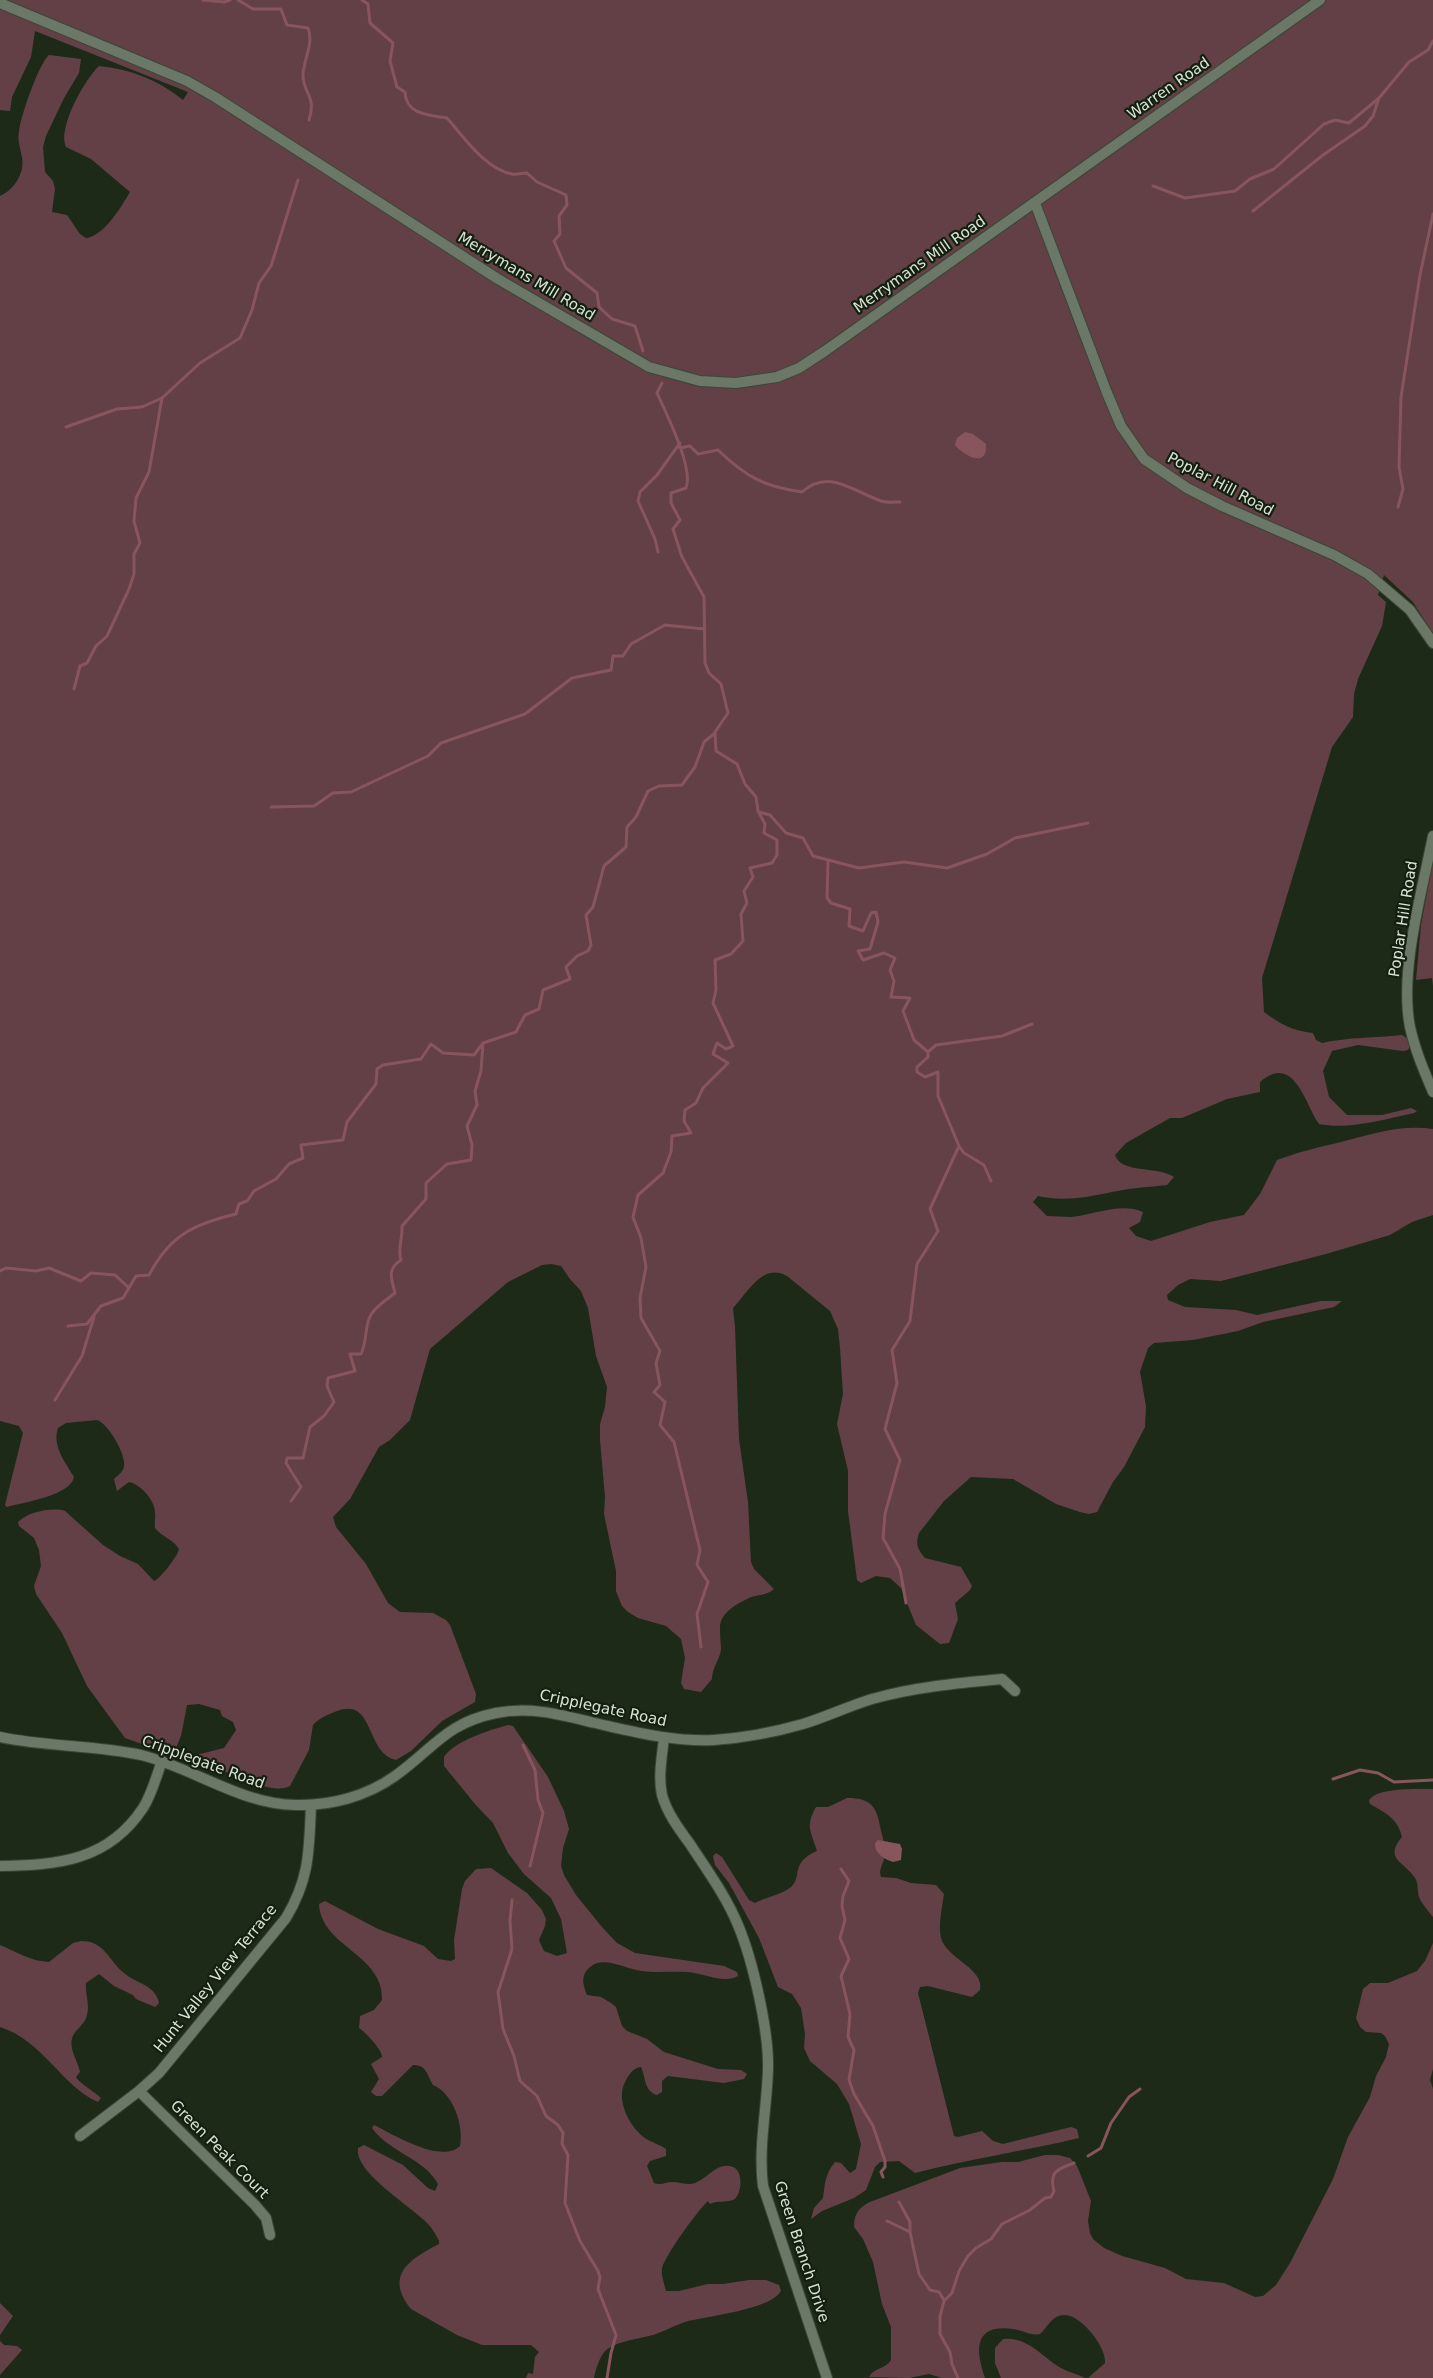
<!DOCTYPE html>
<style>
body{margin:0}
canvas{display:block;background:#1d2a18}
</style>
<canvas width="1433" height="2378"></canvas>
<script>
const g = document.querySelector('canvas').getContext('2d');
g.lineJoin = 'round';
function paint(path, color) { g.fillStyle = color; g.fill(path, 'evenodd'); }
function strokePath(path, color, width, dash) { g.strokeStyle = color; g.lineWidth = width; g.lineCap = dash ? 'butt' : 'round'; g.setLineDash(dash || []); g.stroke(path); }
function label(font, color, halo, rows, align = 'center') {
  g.font = font + ' "DejaVu Sans",sans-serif'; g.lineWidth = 4.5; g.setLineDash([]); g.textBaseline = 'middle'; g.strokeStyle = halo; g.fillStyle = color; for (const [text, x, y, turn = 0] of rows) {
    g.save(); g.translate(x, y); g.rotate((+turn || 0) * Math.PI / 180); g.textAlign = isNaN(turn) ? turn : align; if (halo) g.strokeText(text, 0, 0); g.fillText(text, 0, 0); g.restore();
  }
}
paint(new Path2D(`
 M 0,0 L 1433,0 L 1433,634 L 1413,602 L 1384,575 L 1378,595 L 1386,602 L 1382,626 L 1358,679 L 1354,694 L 1353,717 L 1332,747 L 1262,978 L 1264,1012 C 1280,1024 1293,1031 1313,1033 L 1316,1040 L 1322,1043 C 1349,1037 1375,1038 1402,1035 L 1408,1039 L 1410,1046 L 1408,1050 L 1403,1051 L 1358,1045 L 1332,1051 L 1323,1071 L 1329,1097 L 1347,1115 L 1382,1115 L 1411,1108 L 1417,1111 L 1414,1113 C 1385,1119 1349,1130 1319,1124 C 1305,1104 1294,1052 1260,1082 L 1260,1092 L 1227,1099 L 1182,1118 L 1170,1118 L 1126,1143 L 1115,1155 C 1121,1174 1159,1166 1174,1177 L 1167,1185 C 1149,1187 1130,1188 1112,1192 C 1088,1197 1063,1202 1038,1196 L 1033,1202 L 1047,1216 C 1055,1216 1063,1217 1071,1217 C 1094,1215 1120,1202 1143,1212 L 1140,1222 L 1129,1228 L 1136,1236 L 1151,1241 L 1210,1222 L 1244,1215 L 1260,1194 L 1277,1160 C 1299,1152 1319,1147 1341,1142 C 1372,1134 1401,1124 1433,1129 L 1433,1215 L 1412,1222 L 1390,1235 L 1326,1254 L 1221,1281 L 1190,1279 L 1178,1285 L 1167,1295 L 1168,1300 L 1185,1307 L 1236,1310 L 1257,1315 L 1321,1301 L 1342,1301 L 1334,1307 L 1263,1322 L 1238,1331 L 1193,1340 L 1154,1343 L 1148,1348 L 1140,1372 L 1146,1406 L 1145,1427 L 1124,1467 L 1113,1482 L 1097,1512 L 1089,1514 L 1080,1512 L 1056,1504 L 1013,1479 L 971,1477 L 944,1501 L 919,1533 C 915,1544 918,1550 925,1558 L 961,1567 L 972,1586 L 970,1590 L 955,1603 L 958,1619 L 949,1643 L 940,1644 L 916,1625 L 901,1588 L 890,1578 L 876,1576 L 861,1583 L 857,1580 L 848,1511 L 848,1471 L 837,1424 L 843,1394 L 840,1348 L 838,1329 L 830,1311 L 787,1276 C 762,1262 747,1294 733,1308 L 735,1327 L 739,1439 L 748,1502 L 751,1562 L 754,1569 L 774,1589 C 767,1596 757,1594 749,1598 C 735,1605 719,1613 720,1630 C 720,1637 721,1644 721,1650 C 719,1661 712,1668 712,1679 L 701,1692 L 684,1689 L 681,1683 L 685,1658 L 681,1639 L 666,1626 L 638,1618 L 628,1612 L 622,1606 L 616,1591 L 616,1571 L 604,1514 L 605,1497 L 600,1440 L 600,1424 L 605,1407 L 607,1387 L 596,1356 L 588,1308 L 581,1291 L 570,1279 L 561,1266 L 551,1264 L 542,1265 L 508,1282 L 430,1349 L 410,1420 L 390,1440 L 379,1447 L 350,1499 L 333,1517 L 336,1527 L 366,1564 L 388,1603 L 400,1612 L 433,1613 L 446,1620 L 450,1625 L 476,1694 L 475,1702 L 442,1721 L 411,1751 L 396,1760 C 365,1753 375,1697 337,1711 C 329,1714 319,1718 313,1725 L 309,1750 L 290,1786 C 271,1797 217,1767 198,1759 L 197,1756 L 200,1754 L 224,1748 L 236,1730 L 233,1722 L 222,1716 L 220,1710 L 199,1704 L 187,1705 L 181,1736 L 173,1755 L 125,1738 L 87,1686 L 62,1633 L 36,1594 L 34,1586 L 41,1566 L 39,1550 L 34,1538 L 19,1526 L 18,1522 C 28,1512 52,1507 65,1511 L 103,1545 L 120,1556 L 138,1564 L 154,1581 C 160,1579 178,1556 179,1549 C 173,1539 162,1537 155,1528 C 154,1522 156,1517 155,1512 C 154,1499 140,1484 129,1482 L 117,1491 L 114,1479 C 117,1476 123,1472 124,1467 C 127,1456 108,1423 97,1420 L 66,1423 L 58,1428 C 52,1446 65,1462 74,1477 C 70,1496 24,1502 7,1507 L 5,1505 L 23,1433 L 19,1426 L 0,1421 L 0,196 C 14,190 25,173 22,158 C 21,149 17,141 19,131 C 21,116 38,65 49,55 L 81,59 L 79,73 L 64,98 L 46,136 L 43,147 L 45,172 L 53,181 L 55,189 L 52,212 L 67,215 L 80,234 L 86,238 C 103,237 122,206 130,192 L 91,159 L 66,147 C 57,128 85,79 99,66 C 130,69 159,80 183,100 L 188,92 L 35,31 L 31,57 L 12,97 L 10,111 L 0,110 Z
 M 1433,860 L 1433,986 L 1432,978 L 1416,980 L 1421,925 Z
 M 508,1725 L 513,1726 L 548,1777 L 564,1811 L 569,1829 L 563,1848 L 561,1866 L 564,1875 L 576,1895 L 602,1927 L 617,1943 L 635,1953 L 724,1966 L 737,1972 L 738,1976 C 724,1984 703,1973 688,1972 C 673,1971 657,1973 642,1971 C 625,1969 604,1955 590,1967 C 580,1976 583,1984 587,1995 L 601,1997 L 611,2003 L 616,2007 L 622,2026 L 627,2031 L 647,2039 L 664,2052 L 718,2069 L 741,2070 L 747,2074 L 744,2079 L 724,2083 L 668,2076 L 662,2081 L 662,2092 L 657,2095 C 644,2091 646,2078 641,2067 C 633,2068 629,2074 625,2082 C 615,2101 631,2130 648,2140 C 654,2143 660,2145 666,2149 L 666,2156 L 650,2161 L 647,2166 L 654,2183 C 662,2186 665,2182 672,2182 C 681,2182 687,2186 695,2183 C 708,2178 718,2161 733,2167 C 744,2171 742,2196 733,2200 C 726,2203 718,2200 710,2204 L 708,2201 C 698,2210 666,2254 662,2268 C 661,2275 664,2283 666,2291 L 679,2291 L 708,2284 L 723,2284 L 749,2280 L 766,2280 L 779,2285 L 781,2291 C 770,2310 706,2316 685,2322 C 672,2326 662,2333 649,2336 C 637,2339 620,2341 609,2348 C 600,2353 596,2369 594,2378 L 526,2378 L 528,2373 L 533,2374 L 535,2357 L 539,2352 L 531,2345 L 482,2345 L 457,2335 L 411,2309 C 384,2275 410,2259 439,2244 L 439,2241 C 436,2235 433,2229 428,2224 C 413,2207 354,2173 358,2148 L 364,2145 L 403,2165 L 428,2188 L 435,2191 L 438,2184 C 425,2159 389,2152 372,2128 L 374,2125 C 394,2135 441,2164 460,2146 C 464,2125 453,2093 433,2085 C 427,2075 427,2065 413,2065 L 382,2096 L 376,2096 L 371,2092 L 379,2079 L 371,2064 L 382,2057 C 382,2049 366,2033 359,2028 L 360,2016 L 374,2010 L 382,2000 C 384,1954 321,1947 319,1904 L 325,1901 L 378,1929 L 424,1946 L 438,1959 L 451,1961 L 455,1959 L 454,1940 L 462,1889 L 465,1881 L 476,1869 L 491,1868 L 527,1893 L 542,1910 L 546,1919 L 545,1926 L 539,1940 L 544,1951 L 557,1956 L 567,1953 L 561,1919 L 551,1898 L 524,1874 L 508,1853 L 493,1823 L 475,1804 L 444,1766 L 444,1757 C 454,1741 490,1730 508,1725 Z
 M 1433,1789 L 1433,1917 C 1429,1912 1422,1904 1419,1897 C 1417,1891 1419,1884 1415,1878 C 1405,1862 1383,1859 1402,1837 C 1398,1819 1386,1813 1370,1804 L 1369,1801 C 1374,1787 1419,1789 1433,1789 Z
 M 847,1798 C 873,1798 877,1808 881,1831 C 883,1839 886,1847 885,1855 C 884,1863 878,1869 881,1877 L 896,1878 L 911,1883 L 936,1885 L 944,1894 C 942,1908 938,1925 941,1938 C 946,1958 985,1969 980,1990 L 972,1997 L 928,1986 L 920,1987 L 918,1993 L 954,2136 L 958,2137 L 982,2131 L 993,2141 L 1003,2144 L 1071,2127 L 1077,2129 L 1079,2138 C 1024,2151 969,2159 915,2173 L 899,2161 L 880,2162 L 875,2167 L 866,2190 L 854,2198 L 822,2211 L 811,2219 L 814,2208 L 823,2198 C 825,2184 825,2174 835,2162 L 841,2163 L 850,2173 L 856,2169 L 861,2144 L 849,2104 L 837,2084 L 810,2061 L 804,2048 L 805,2034 L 801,2008 L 792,1994 L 778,1987 L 759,1938 L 729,1883 L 715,1865 L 713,1856 L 716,1853 L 722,1857 L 749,1900 L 755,1903 C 766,1897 781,1895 791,1887 C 803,1877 789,1863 817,1851 C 811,1831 805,1827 816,1807 L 828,1807 Z
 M 81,1941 C 105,1941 108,1960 124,1973 C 135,1983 156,1985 159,2003 L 155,2007 L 136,1999 L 133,1995 L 114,1986 L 99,1974 L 86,1983 C 85,1994 90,2004 87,2015 C 85,2025 75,2029 72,2038 C 69,2050 78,2061 80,2072 L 76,2077 C 80,2084 94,2091 101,2098 L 98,2102 C 61,2086 44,2041 0,2027 L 0,1945 C 17,1952 30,1961 49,1962 L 73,1943 Z
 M 1433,1943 L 1433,2069 L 1430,2080 L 1433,2089 L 1433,2378 L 1088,2378 L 1105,2363 C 1107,2348 1081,2314 1064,2315 C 1052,2315 1048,2327 1040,2334 C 1031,2336 1022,2330 1013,2329 C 974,2324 975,2349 985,2378 L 942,2378 L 929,2374 L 909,2378 L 869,2377 C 873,2368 886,2369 891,2360 L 891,2327 L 882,2304 L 873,2262 L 863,2239 L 854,2227 C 854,2214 859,2207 870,2202 L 960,2168 L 1002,2162 L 1018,2162 L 1045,2155 L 1058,2155 L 1070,2158 L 1077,2166 L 1091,2201 L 1088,2221 L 1090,2233 L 1093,2239 L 1104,2248 L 1122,2256 L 1165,2268 L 1186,2279 L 1224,2283 L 1255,2297 L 1263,2296 L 1276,2285 L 1290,2263 L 1333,2179 L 1348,2137 L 1370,2097 L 1376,2076 L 1386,2057 L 1389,2044 L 1385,2036 L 1381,2033 L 1366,2032 L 1360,2027 L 1356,2018 L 1363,1989 L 1370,1983 L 1388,1983 L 1417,1971 L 1425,1961 Z
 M 0,2303 L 13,2316 L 0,2335 Z
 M 1003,2339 C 1029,2336 1043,2359 1063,2369 C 1070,2373 1078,2374 1085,2378 L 1001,2378 L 995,2363 L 995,2348 Z
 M 0,2341 L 4,2345 L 17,2346 L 22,2350 L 0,2375 Z`), '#624045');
paint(new Path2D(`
 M 965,432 L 973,434 L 986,444 C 988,469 964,456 955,445 L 957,438 Z
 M 878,1840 L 900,1844 L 902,1849 L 901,1860 L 893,1862 C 884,1859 874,1853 875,1843 Z`), '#88555d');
strokePath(new Path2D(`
 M 203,0 L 224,2 L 230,0
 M 238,0 L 253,9 L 281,9 L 287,25 L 308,28 C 314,44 304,58 303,74 C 302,93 317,95 309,120
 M 362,0 L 368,4 L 370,23 L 393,43 L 390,61 L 397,87 L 405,92 C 406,115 429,115 447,118 C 463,136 486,170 512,174 C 516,175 523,173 527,173 L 537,182 L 566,195 L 567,205 L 559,216 L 560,234 L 554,241 L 566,268 L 597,293 L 599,307 L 612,319 L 635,326 L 643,351
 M 1153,186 L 1185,198 L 1235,191 L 1250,179 L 1274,169 L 1324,124 L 1335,120 L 1349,123 L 1379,98 L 1409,62 L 1428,50 L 1433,41
 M 1253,211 L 1323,155 L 1365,126 L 1373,116 L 1379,98
 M 662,383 L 657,393 C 666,413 694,468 686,488 L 671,493 L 671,503 L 680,520 L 673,529 L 682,557 L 704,597 L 705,663 L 709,673 L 721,684 L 728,713 L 715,732 L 716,751 L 737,764 L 745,784 L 756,797 L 758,811 L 765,824 L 764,833 L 777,840 L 777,855 L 772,863 L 750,868 L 753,877 L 744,891 L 747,903 L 741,914 L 743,941 L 731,954 L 715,960 L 716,990 L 713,1003 L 733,1046 L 726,1049 L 717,1043 L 713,1054 L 728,1063 L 703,1088 L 696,1103 L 685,1110 L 684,1121 L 691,1133 L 672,1136 L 671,1152 L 663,1173 L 638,1195 L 633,1217 L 641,1238 L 646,1267 L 640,1298 L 641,1318 L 660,1351 L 656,1363 L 660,1385 L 654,1392 L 665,1402 L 660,1425 L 674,1442 L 700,1550 L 697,1565 L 708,1582 L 697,1614 L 701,1647
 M 66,427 L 117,409 L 142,407 L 162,398 L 200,363 L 240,338 L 252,310 L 259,283 L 271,266 L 298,180
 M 680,448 L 690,446 L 698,454 L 718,450 C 745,476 764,487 802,492 C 829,468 852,491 881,501 C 887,503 894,502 900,502
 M 1398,507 L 1403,489 L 1399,467 L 1401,397 L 1420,275 L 1433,214
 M 658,552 L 655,539 L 638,501 L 640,492 L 657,475 L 680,443
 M 74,689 L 80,666 L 87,663 L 96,646 L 107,636 L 129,589 L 134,574 L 134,554 L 140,543 L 134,521 L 136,498 L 149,472 L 162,398
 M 271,807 L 314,806 L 333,793 L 351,792 L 428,756 L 441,743 L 525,714 L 572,678 L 611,670 L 613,656 L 623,656 L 631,644 L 665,625 L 704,629
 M 759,812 L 770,815 L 786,833 L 803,838 L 813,856 L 859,868 L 904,862 L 947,868 L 987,854 L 1015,838 L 1088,823
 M 828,861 L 827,898 L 831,903 L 850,909 L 849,926 L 863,931 L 871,913 L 876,912 L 878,922 L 870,949 L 858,951 L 863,960 L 884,953 L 895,958 L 890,970 L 894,981 L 891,997 L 910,998 L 903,1011 L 914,1040 L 928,1052
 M 928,1052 L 928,1057 L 917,1067 L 917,1072 L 925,1077 L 938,1072 L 938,1096 L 959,1146 L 964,1153 L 984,1165 L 991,1181
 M 928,1052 L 936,1045 L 1002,1036 L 1032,1024
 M 0,1271 L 6,1268 L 36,1271 L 49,1268 L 81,1281 L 91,1273 L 115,1275 L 128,1287
 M 68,1326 L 87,1324 L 101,1306 L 123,1298 L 136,1276 L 149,1275 C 170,1235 194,1224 236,1214 L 239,1204 L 247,1201 L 254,1191 L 276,1179 L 289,1164 L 303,1158 L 301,1145 L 343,1140 L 347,1122 L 376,1084 L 377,1069 L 383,1065 L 421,1059 L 431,1044 L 443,1053 L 474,1055 L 483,1043 L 516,1032 L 525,1015 L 539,1009 L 543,990 L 570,979 L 566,967 L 577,956 L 588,951 L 591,945 L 586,915 L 593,907 L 604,866 L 626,847 L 627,827 L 636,817 L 648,791 L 659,786 L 682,785 L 695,767 L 704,742 L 715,733
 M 55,1400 L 82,1356 L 94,1317
 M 291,1501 L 301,1487 L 286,1463 L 287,1458 L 303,1458 L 310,1427 L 324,1416 L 334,1402 L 327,1386 L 328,1378 L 355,1371 L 350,1354 L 361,1354 C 366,1343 365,1334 368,1322 C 371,1309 385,1301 395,1293 C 391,1278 387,1269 401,1260 C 397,1248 403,1239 402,1226 L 426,1199 L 426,1183 L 447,1164 L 471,1160 L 472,1145 L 467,1126 L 477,1105 L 475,1091 L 481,1071 L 483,1043
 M 906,1603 L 900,1569 L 883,1538 L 885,1514 L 900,1460 L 885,1429 L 897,1383 L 892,1350 L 910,1321 L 917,1264 L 938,1231 L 930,1209 L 959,1146
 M 523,1745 L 535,1770 L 538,1800 L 543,1813 L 530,1866
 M 1333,1779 L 1360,1770 L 1378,1773 L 1394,1782 L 1433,1780
 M 841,1869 L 849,1881 L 843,1896 L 842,1906 L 845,1920 L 840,1938 L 849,1959 L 841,1976 L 850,2014 L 848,2037 L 854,2050 L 849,2080 L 854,2094 L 873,2126 L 885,2161 L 885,2167 L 881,2172 L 883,2177
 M 512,1900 L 510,1921 L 512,1949 L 498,1992 L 503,2029 L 514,2056 L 520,2081 L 537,2096 L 546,2116 L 558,2125 L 563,2133 L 562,2144 L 568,2155 L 565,2203 L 580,2241 L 598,2271 L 600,2277 L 598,2289 L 616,2335 L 611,2353 L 607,2378
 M 1088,2156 L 1101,2148 L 1111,2123 L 1129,2097 L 1140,2089
 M 899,2202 L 910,2222 L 910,2232 L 919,2274 L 930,2290 L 939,2292 L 944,2300
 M 887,2221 L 910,2232
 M 958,2378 L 952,2364 L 950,2352 L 940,2334 L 940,2316 L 944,2301 L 952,2293 L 959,2271 L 968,2256 L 976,2248 L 991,2239 L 1002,2224 L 1030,2210 L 1045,2198 L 1051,2197 L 1054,2191 C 1049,2172 1057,2169 1074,2163`), '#88555d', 3);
const minor = new Path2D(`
 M 0,1737 C 46,1747 95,1745 141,1755 C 194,1768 240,1804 296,1805 C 331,1806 367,1796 395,1776 C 433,1749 446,1723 496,1713 C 531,1706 562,1715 595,1723 C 635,1732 673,1742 714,1740 C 743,1738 775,1732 803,1724 C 826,1717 849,1706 872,1699 C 915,1687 958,1683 1002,1679 L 1015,1691
 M 664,1738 C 662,1756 658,1777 662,1795 C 667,1813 679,1829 690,1844 C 707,1870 726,1896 738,1925 C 753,1961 769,2031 768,2069 C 767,2109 758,2147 763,2186 L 827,2378
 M 0,1866 C 58,1865 108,1861 143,1808 C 152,1794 156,1777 162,1761
 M 139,2091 L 255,2205 L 266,2218 L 270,2235
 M 80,2136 L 139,2091 L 159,2073 L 286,1918 C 310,1878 309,1850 311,1805`);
const tertiary = new Path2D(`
 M 0,3 L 187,81 L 215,97 L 498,279 L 649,367 L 700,381 L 736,383 L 777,377 L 799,368 L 825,351 L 1320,0
 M 1035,203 L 1107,393 L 1121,426 L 1144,459 L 1187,488 L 1222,506 L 1334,555 L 1368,574 L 1410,610 L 1433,643
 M 1433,836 C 1422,892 1399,971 1410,1027 C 1415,1050 1424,1071 1433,1092`);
strokePath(minor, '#3b4736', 12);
strokePath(tertiary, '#3b4736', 12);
strokePath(minor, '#6c7867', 10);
strokePath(tertiary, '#6c7867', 10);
label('15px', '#d9e2d6', '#14200f', [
 ["Warren Road",1169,89,-35],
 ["Merrymans Mill Road",920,265,-35],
 ["Merrymans Mill Road",526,277,31],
 ["Poplar Hill Road",1220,485,28],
 ["Poplar Hill Road",1404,919,-81],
 ["Cripplegate Road",603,1709,12],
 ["Cripplegate Road",203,1763,20],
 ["Hunt Valley View Terrace",216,1979,-51],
 ["Green Peak Court",219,2150,45],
 ["Green Branch Drive",801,2252,72]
]);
</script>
